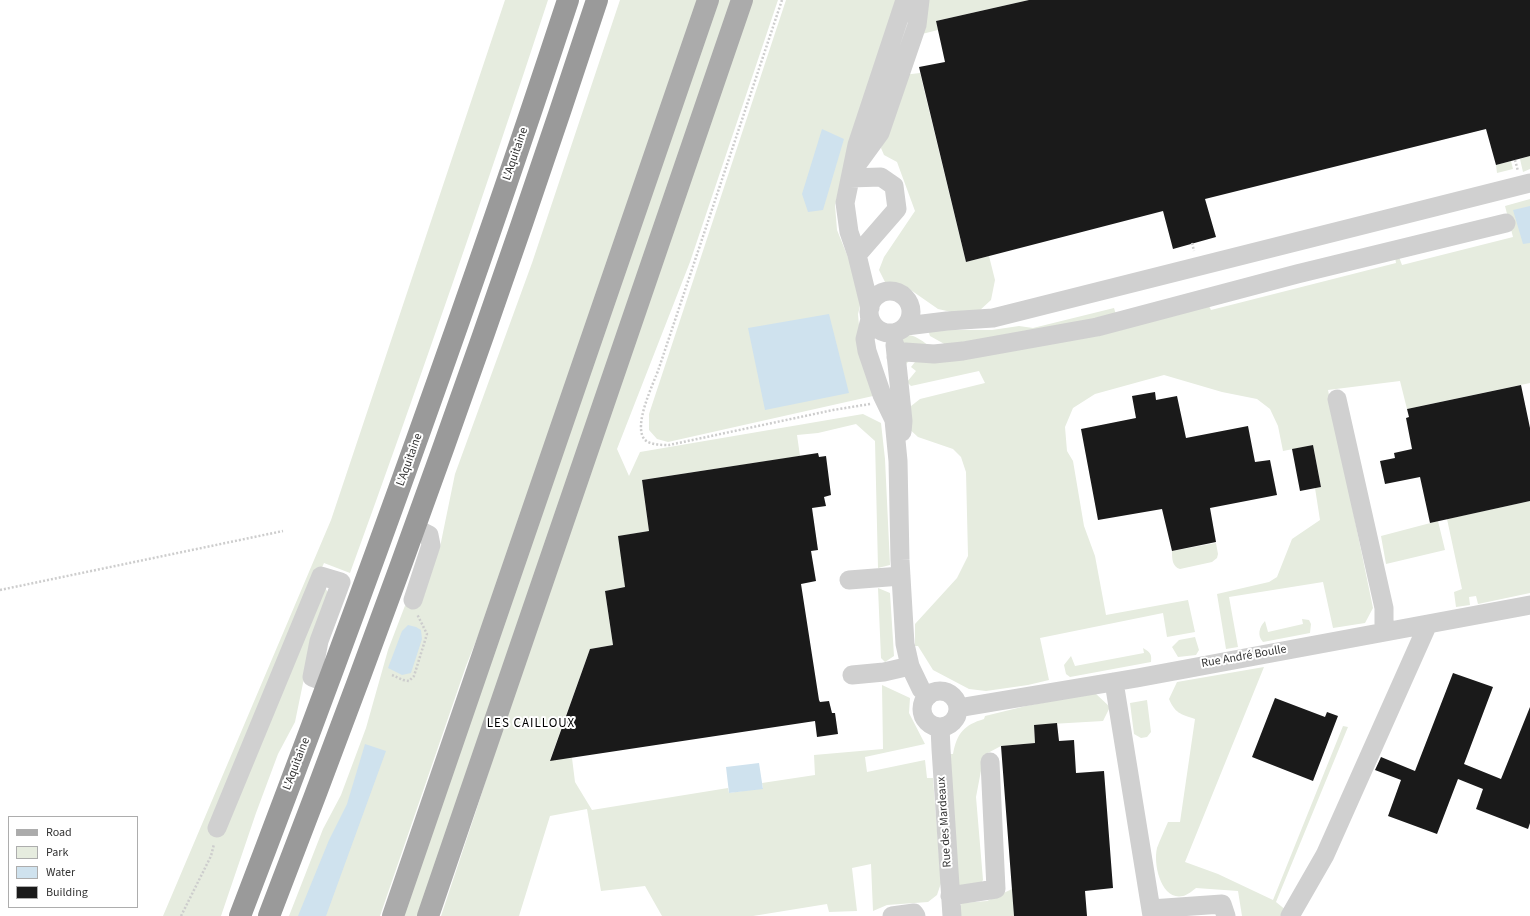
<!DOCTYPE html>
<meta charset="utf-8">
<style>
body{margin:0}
#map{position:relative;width:1530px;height:916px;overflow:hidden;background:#fff;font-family:"Source Sans 3",sans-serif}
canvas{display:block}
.legend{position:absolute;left:8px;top:816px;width:130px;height:92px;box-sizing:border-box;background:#fff;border:1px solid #adadad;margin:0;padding:5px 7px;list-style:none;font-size:12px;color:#333}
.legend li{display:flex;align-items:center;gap:8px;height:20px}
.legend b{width:20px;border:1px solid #adadad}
</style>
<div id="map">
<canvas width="1530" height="916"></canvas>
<ul class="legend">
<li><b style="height:5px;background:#ababab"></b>Road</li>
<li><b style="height:11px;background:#e6ecdf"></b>Park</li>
<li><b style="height:11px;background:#cfe2ee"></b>Water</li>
<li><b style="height:11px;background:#1a1a1a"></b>Building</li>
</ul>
</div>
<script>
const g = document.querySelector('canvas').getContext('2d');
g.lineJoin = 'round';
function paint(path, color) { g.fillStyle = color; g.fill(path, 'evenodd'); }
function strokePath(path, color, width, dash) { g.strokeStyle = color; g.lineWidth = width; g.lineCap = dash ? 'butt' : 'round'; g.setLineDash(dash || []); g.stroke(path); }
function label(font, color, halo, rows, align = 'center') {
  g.font = font + ' "Source Sans 3",sans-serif'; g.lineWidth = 4; g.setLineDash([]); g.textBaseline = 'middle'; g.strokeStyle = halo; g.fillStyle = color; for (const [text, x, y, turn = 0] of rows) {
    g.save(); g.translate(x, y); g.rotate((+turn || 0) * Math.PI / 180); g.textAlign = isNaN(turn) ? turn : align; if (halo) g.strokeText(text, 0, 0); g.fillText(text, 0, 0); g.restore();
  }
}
paint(new Path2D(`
 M 505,0 L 548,0 C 485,192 419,383 350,573 L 324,563 L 314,585 L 325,588 L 330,595 L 308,659 L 295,722 L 278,754 L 256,813 L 221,916 L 163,916 L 331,520 Z
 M 620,0 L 699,0 L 493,598 L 466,666 L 380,916 L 289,916 L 323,829 L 341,795 L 366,728 L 388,650 L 406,603 L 418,604 L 440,547 L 455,474 L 532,263 Z
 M 717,0 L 733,0 L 418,916 L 403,916 Z
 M 751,0 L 778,0 L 690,262 L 617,449 L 629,476 L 640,452 L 863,414 L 881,423 L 885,459 L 890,565 L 878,568 L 875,441 L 856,424 L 818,433 L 797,435 L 800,456 L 642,480 L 649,531 L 619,536 L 625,587 L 605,591 L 613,645 L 590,649 L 550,760 L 572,758 L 575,782 L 592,810 L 728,788 L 729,793 L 763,788 L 762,783 L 815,775 L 814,755 L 883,749 L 882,685 L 910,698 L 909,713 L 925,744 L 865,757 L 867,772 L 925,760 L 927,778 L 933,778 L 941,883 L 937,895 L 928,902 L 887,905 L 873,911 L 871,864 L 852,868 L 857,911 L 829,912 L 827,904 L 753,916 L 662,916 L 645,886 L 601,891 L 587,809 L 550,816 L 519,916 L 441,916 L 475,814 L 548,588 Z
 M 786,0 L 902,0 L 844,171 L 835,205 L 837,230 L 862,292 L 861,302 L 858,314 L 861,349 L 873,396 L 668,442 L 657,439 L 649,430 L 649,414 Z
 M 925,0 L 1029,0 L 936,21 L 938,30 L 918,35 Z
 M 920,73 L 966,262 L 989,256 L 995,280 L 991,300 L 979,311 L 956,313 L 938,309 L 905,286 L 885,282 L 879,270 L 884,257 L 915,211 L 897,162 L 884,155 L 881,148 L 903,75 Z
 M 1530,156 L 1530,169 L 1523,172 L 1520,159 Z
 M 1511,161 L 1513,169 L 1497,173 L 1496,165 Z
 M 1530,199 L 1530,383 L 1407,409 L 1400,381 L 1328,390 L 1373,608 L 1365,623 L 1333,628 L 1323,582 L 1229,597 L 1238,647 L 1226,649 L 1217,594 L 1269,582 L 1277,577 L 1292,539 L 1320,520 L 1315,488 L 1321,487 L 1313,445 L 1283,451 L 1278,426 L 1270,409 L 1257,399 L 1222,392 L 1164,375 L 1095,394 L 1073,408 L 1065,427 L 1067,451 L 1073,461 L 1084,526 L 1095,556 L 1106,615 L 1188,600 L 1195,632 L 1167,637 L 1163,613 L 1040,638 L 1049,680 L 1028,685 L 986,691 L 969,689 L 933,670 L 918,646 L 915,646 L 915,624 L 957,578 L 968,556 L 966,472 L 961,457 L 953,449 L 918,437 L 907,427 L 906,410 L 920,399 L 985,383 L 979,371 L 911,386 L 907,382 L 916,371 L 911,367 L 915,362 L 911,359 L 902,368 L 903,361 L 914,356 L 923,358 L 960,357 L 1136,325 L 1209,306 L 1211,310 L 1396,263 L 1395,257 L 1399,257 L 1402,265 L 1513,237 L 1505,206 Z
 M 1114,308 L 1117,318 L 948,346 L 930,336 L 929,333 L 930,330 L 992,330 L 1019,326 L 1033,328 Z
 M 906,335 C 915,335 921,340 928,345 L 901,348 L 900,339 Z
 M 1530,501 L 1530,593 L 1478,604 L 1476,596 L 1469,597 L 1470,605 L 1456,607 L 1454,592 L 1462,589 L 1447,519 Z
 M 1438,521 L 1445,550 L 1386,564 L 1381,536 Z
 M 1216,543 L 1218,554 L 1217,558 L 1212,562 L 1180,569 C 1172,567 1172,558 1172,551 Z
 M 878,588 L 890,593 L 894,656 L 885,662 L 881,658 Z
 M 1302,619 L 1309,620 L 1311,624 L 1310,633 L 1263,642 C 1257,636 1259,627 1265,621 L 1268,632 L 1303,624 Z
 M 1195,637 L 1199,650 L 1196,655 L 1178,657 L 1172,647 L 1179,640 Z
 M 1143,648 C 1150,652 1152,654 1151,662 L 1070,677 L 1066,674 L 1064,665 L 1071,656 L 1075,666 L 1144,653 Z
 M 1264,667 L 1185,862 L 1218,874 L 1273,900 L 1343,726 L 1348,727 L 1276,902 L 1292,915 L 1291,916 L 1242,916 L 1238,891 L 1196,888 C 1193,890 1188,895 1183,896 C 1161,901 1153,864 1157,848 C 1160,840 1164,831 1168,822 L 1180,822 L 1195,719 C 1180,714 1175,713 1169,699 L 1177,682 Z
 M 1095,693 L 1110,707 L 1103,721 L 1034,725 L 1035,743 L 1001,746 L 984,755 L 976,797 L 983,880 L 979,886 L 957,887 L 950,754 L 953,754 C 957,733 964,725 984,719 L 985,716 L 1026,706 Z
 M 1147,700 L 1151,732 L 1147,737 L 1141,738 L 1134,734 L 1130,703 Z
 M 1012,889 L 1014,916 L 960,916 L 959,908 L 962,903 L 987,901 Z`), '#e6ecdf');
paint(new Path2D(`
 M 822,129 L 844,139 L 823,210 L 808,212 L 802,194 Z
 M 1530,206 L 1530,243 L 1523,244 L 1513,210 Z
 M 829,314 L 849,393 L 765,410 L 748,328 Z
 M 408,625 L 416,627 L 421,630 L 422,639 L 411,673 L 402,675 L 388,668 L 402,631 Z
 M 365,744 L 386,751 L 326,916 L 298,916 L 329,840 L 347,804 Z
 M 759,763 L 763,789 L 729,793 L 726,767 Z`), '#cfe2ee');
paint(new Path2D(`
 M 1029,0 L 1530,0 L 1530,156 L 1496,165 L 1486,129 L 1205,199 L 1216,237 L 1173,249 L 1163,211 L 966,262 L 919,67 L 945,62 L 936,21 Z
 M 1521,385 L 1530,428 L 1530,501 L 1430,523 L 1420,477 L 1385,484 L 1380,461 L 1395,458 L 1394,453 L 1412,449 L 1406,418 L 1409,417 L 1407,409 Z
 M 1155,392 L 1156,400 L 1177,396 L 1186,438 L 1248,426 L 1255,462 L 1270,460 L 1277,495 L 1210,508 L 1216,542 L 1172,551 L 1162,509 L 1098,520 L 1081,429 L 1136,418 L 1132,396 Z
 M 1313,445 L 1321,487 L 1300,491 L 1292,449 Z
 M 818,453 L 819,457 L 826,456 L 831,495 L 824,497 L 826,506 L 812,508 L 818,550 L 811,551 L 816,581 L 801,584 L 819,700 L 820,702 L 829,701 L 832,713 L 835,713 L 838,734 L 817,737 L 815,721 L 550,761 L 590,649 L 613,645 L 605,591 L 625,587 L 618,536 L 649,531 L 642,480 Z
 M 1453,673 L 1493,687 L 1464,764 L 1501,779 L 1530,707 L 1530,823 L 1528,829 L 1476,809 L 1483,789 L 1458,779 L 1437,834 L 1388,816 L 1401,780 L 1375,770 L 1381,757 L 1415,771 Z
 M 1275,698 L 1325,717 L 1327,712 L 1338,716 L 1313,781 L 1252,757 Z
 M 1057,723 L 1059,741 L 1074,740 L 1076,773 L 1104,771 L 1113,888 L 1085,891 L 1087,916 L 1014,916 L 1001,746 L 1035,743 L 1034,725 Z`), '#1a1a1a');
strokePath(new Path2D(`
 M 782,0 L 659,368 C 654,383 632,426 645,440 C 651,445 662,445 669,445 L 833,410 L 870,404
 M 1515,160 L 1518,171
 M 1192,243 L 1194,251
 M 0,590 L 283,531
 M 392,675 L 403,680 L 409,681 L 414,676 L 427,634 L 417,614
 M 181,916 L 211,856 L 214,844`), '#cdcdcd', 2.5, [2, 2]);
strokePath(new Path2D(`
 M 856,166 L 880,133 L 917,25 L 920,0
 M 850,178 L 881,177 L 894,186 L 897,209 L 857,255
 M869 312a21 21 0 1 1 42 0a21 21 0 1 1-42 0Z
 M 870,308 L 857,255 L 849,232 L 845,203 L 857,145 L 905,0
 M 870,319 L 865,339 L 867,351 L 882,395 L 894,420 L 898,461 L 900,560 L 905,644 L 910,666 L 921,689 L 928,696
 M 906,326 L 947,321 L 993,318 L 1530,183
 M 895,345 L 903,421 L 902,432
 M 896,357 L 905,352 L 934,354 L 963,351 L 1097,327 L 1297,274 L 1506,223
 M 1337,399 L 1384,608 L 1384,632
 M 849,580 L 901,576
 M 413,600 L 431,545 L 429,535 L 415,528
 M 852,675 L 884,672 L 910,666
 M 1114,682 L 1152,916
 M922 709a18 18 0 1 1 36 0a18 18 0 1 1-36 0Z
 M 958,708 L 1137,678 L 1530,605
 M 940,727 L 941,749 L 952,916
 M 217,828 L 321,576 L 341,582 L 319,641 L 312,677 L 328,683
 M 950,896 L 996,889 L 990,762
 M 1151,909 L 1222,904 L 1226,916
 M 892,916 L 914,913 L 916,916
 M 1290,916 L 1325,855 L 1428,624`), '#d0d0d0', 19);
strokePath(new Path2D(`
 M 393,916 L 708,0
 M 428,916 L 742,0`), '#ababab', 22);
strokePath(new Path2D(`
 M 240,916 C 356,613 467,308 568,0
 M 269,916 C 386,613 496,308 597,0`), '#9a9a9a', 22);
label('12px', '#333', '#fff', [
 ["L'Aquitaine",516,154,-71],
 ["L'Aquitaine",410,460,-70],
 ["Rue André Boulle",1244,657,-10],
 ["L'Aquitaine",297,764,-69],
 ["Rue des Mardeaux",945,822,-94]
]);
g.letterSpacing = '1px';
label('13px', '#000', '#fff', [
 ["LES CAILLOUX",531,724]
]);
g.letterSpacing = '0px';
</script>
